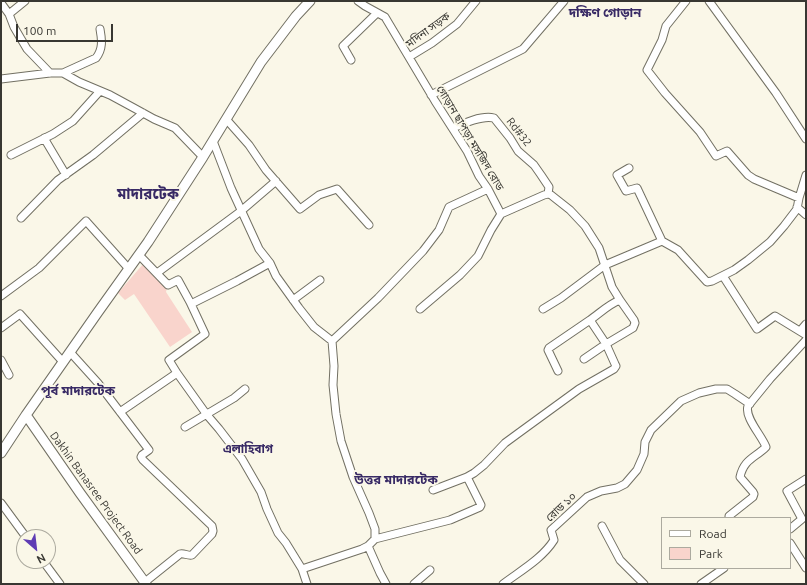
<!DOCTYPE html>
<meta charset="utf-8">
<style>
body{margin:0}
#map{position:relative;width:807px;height:585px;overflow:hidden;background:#faf7e8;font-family:Ubuntu,sans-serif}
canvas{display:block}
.frame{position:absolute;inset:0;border:2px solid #383732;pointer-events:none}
.legend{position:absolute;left:661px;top:517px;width:130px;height:52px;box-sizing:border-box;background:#faf7e8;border:1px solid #acaa9f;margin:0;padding:5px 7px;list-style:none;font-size:12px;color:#383732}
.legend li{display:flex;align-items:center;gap:8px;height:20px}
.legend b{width:20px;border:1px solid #acaa9f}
.north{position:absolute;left:16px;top:529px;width:40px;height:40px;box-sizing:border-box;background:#faf7e8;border:1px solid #acaa9f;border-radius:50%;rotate:152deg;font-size:11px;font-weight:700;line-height:16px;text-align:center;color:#383732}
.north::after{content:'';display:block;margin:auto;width:14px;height:18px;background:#5f3cb4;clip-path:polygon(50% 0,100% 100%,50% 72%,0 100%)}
.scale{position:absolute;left:16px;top:24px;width:97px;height:18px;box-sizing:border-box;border:2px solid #383732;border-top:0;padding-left:5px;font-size:12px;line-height:14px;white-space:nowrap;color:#383732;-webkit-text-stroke:3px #faf7e8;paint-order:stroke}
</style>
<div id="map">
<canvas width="807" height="585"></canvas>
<div class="frame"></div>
<ul class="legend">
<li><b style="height:5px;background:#fff"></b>Road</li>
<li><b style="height:11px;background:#f9d4cc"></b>Park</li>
</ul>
<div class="north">N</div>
<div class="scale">100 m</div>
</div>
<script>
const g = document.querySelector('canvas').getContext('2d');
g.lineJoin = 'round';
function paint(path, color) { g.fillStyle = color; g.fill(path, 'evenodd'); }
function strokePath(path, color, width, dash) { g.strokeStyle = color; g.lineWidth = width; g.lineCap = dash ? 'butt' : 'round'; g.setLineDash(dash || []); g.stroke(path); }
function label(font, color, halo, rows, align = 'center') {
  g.font = font + ' Ubuntu,"Noto Sans Bengali",sans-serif'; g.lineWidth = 4; g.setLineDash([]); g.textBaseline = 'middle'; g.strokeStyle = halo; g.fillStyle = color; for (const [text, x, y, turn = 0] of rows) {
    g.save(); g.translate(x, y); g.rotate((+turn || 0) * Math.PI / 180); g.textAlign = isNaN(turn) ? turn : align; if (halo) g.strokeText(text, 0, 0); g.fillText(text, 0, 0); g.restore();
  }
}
paint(new Path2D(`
 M 144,263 L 167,288 L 166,292 L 192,332 L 170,347 L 134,294 L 125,300 L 118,293 Z`), '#f9d4cc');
const minor = new Path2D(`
 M 358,1 L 365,6 L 385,17 L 435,101 L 467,151 L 479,176 L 488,189 L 501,214 L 544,195 L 548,194 L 551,195 L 570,210 L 585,226 L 599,248 L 612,287 L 620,300 C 609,304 600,313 590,320 L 606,344 L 615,364 L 616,366 L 614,369 L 579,389 L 520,432 L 505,443 L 484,465 L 474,473 L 467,477 L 433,490
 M 686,1 L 666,26 L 662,40 L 647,70 L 665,93 L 700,132 L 716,156 L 727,151 L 748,175 L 754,179 L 799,198
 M 709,1 L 776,93 L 806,139
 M 1,3 L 9,14 L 14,27 L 27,49 L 50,73
 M 9,14 L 25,1
 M 409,57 L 432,43 L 457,24 L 476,1
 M 351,60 L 343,46 L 377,13
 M 63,73 L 96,58 C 103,49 102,40 100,29
 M 1,79 L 50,73 L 63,73 L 79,82 L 110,95 L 134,108 L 154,119 L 175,128 L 203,157
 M 431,95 L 523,49 L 564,1
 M 226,119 L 249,145 L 266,170 L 300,209 L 319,195 L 337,189 L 369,225
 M 453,128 C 464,123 482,115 494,118 L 510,138 L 518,151 L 534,165 L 541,175 L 549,187 L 548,194
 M 44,138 L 66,175
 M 11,155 L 53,134 L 73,121 L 100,91
 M 629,168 L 617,175 L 626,191 L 637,188 L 662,241 L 678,250 L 707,282 L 712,281 L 734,270 L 748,260 L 770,242 L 784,226 L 797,209 L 799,198 L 806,175
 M 797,207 L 806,215
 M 21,218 L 58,180 L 93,155 L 143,113
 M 157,273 L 241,211 L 276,181
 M 723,276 L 757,329 L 775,316 L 806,335
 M 1,296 L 39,268 L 86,221 L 129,269
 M 293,300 L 320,280
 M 191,304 L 237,281 L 270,263
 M 420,309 L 460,275 L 478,256 L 491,230 L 501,214
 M 543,309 L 561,298 L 605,265 L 662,241
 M 1,328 L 20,314 L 63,362
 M 800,331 L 806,324
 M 332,341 L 378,298 L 423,251 L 439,230 L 449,207 L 488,189
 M 70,352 L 98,383 L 149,450 L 142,455 L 141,457 L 143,460 L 212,526 L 213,531 L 212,534 L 192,555 C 188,556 184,553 180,554 L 145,582
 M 584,359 L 606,344 L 633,328 L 635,323 L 634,320 L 620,300
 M 1,360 L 9,375
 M 558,371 L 548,350 L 549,348 L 590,320
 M 177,373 L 207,415 L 219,429 L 242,459 L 261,492 L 267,509 L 278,533 L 286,543 L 302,569 L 362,549 L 368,546 L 375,539 L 375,529 L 369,513 L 353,477 L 341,441 L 336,414 L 333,385 L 334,366 L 332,341 L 314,327 L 299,308 L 276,276 L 270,263 L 259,249 L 231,188 L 213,141
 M 120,412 L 177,373 L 169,360 L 205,334 L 190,302 L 178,280 L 168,285 L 139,255
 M 185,427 L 234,398 L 245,389
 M 1,503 L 26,537
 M 729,518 L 729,516 L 753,497 L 754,494 L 753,492 L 740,477 C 744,459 755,458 766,447 C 762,436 744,417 748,406 L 770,379 L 806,340
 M 602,526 L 620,560 L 644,584
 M 790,529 L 802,519 L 787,491 L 806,479
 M 375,539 L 450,520 L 480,507 L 481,505 L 467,477
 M 790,543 L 806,568
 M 368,546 L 380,573 L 386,584
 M 43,561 L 60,584
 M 302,569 L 307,584
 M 414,584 L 430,570
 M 503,584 C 520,571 542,559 554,540 L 551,530 L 587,497 L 601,491 L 617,488 L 625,484 L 637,470 L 644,454 L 645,442 L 651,430 L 681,401 L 699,393 L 716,389 L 727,389 L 735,394 L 750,404
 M 701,584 L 724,568`);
const tertiary = new Path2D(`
 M 26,415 L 80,493 L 146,584
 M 1,453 L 26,415 L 98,312 L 148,242 L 203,157 L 261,62 L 296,16 L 310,1`);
strokePath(minor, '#727063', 9);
strokePath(tertiary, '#727063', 11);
strokePath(minor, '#fff', 7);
strokePath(tertiary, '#fff', 9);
label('11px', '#383732', '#faf7e8', [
 ["মদিনা সড়ক",428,30,-36],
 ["Rd#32",519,132,52],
 ["গোড়ান ছাপড়া মসজিদ রোড",470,138,59],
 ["Dakhin Banasree Project Road",96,493,54],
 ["রোড ১০",561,507,-43]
]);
label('bold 12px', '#382a65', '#faf7e8', [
 ["এলাহিবাগ",248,449]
]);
label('bold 13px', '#382a65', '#faf7e8', [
 ["দক্ষিণ গোড়ান",605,13],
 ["পূর্ব মাদারটেক",78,391],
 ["উত্তর মাদারটেক",396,480]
]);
label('bold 15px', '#382a65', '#faf7e8', [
 ["মাদারটেক",148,194]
]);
</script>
